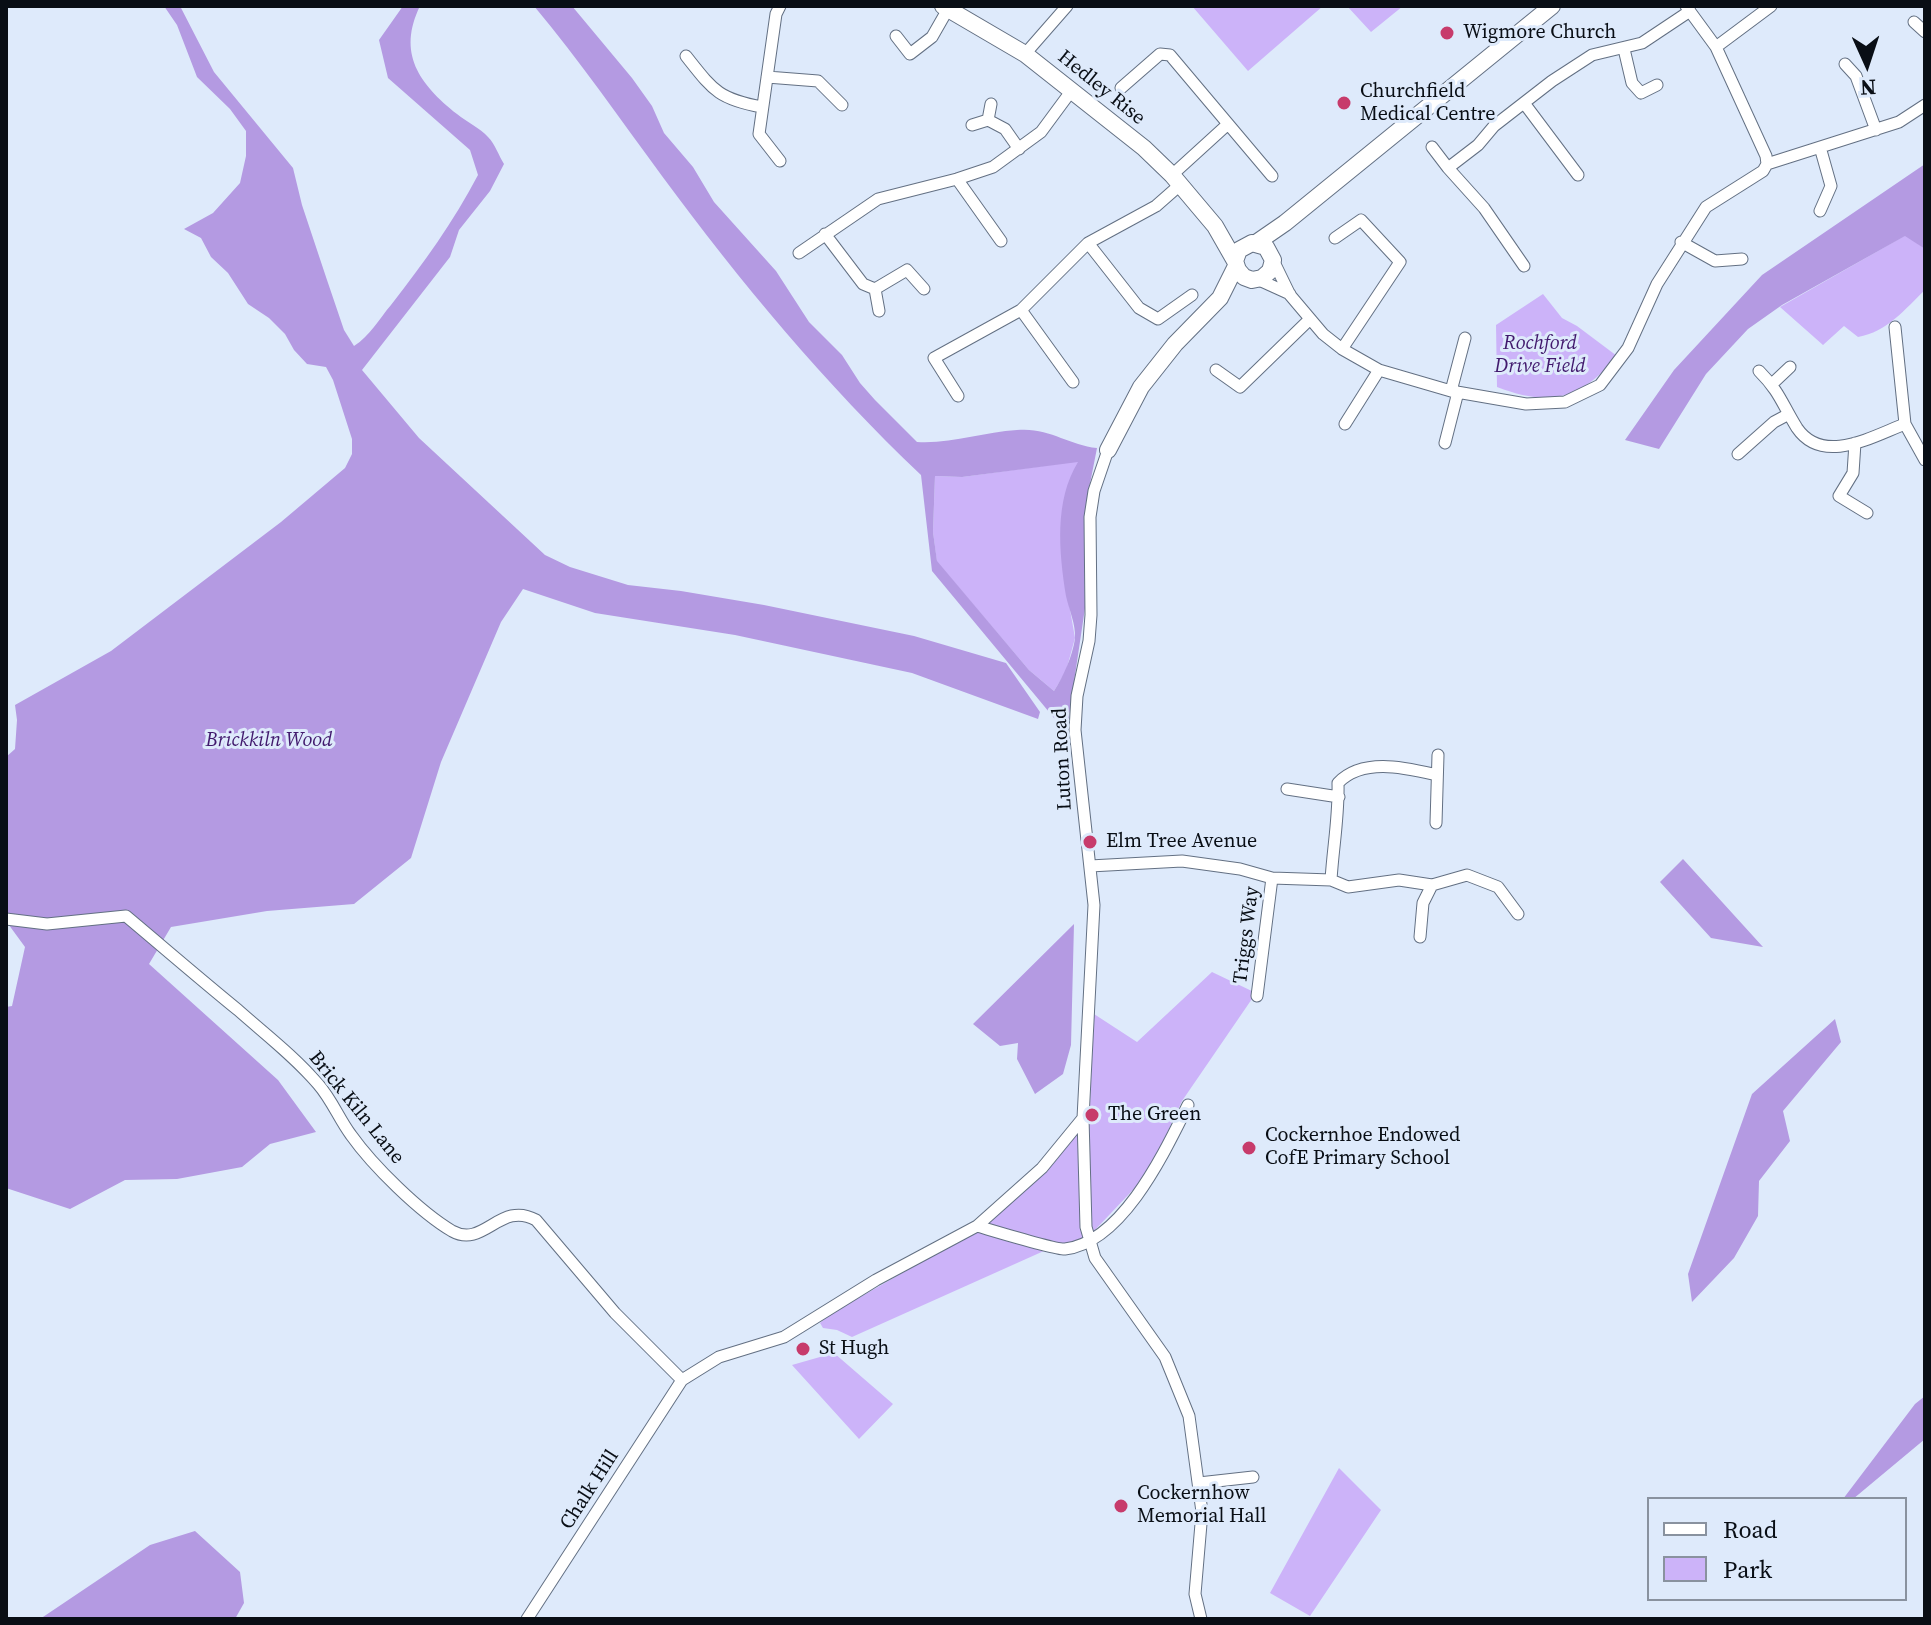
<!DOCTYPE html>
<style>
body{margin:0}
#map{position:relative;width:1931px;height:1625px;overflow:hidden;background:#deeafb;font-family:"Source Serif 4",serif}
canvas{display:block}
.frame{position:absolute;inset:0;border:8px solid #090e15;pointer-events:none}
.legend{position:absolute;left:1647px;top:1497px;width:260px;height:104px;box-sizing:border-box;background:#deeafb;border:2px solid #89929f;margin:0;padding:10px 14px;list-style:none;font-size:24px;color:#090e15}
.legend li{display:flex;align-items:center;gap:16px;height:40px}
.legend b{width:40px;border:2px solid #89929f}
.north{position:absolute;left:1827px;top:24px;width:80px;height:80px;-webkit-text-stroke:6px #deeafb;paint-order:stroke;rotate:177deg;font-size:22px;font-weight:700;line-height:32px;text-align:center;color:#090e15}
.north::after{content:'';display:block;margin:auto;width:28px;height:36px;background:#090e15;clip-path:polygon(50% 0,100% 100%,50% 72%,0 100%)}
</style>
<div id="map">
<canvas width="1931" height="1625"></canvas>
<div class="frame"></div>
<ul class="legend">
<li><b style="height:10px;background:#fff"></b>Road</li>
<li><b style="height:22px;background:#ccb3f9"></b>Park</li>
</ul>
<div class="north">N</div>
</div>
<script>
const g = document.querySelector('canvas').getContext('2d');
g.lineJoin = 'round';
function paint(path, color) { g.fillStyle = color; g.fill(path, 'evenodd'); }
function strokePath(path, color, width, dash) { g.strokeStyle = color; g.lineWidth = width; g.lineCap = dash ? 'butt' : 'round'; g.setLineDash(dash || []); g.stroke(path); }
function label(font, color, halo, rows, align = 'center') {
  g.font = font + ' "Source Serif 4",serif'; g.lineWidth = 6; g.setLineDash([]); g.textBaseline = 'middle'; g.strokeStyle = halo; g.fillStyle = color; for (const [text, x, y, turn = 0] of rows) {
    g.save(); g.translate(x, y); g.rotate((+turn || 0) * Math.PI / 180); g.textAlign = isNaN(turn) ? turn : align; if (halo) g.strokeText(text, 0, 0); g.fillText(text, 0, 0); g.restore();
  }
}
paint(new Path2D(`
 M 1192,6 L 1323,6 L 1248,71 Z
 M 1347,6 L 1403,6 L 1371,32 Z
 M 1906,235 L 1925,249 L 1925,290 C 1905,309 1887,332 1858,337 L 1844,326 L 1823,345 L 1780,307 Z
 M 1543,294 L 1562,318 L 1577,326 L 1617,356 C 1581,400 1549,407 1497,387 L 1496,325 Z
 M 1079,461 L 1062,564 L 1075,638 L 1066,671 L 1054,691 L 1029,670 L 937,562 L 933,532 L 935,476 L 962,477 Z
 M 1212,972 L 1256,993 L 1182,1101 L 1148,1174 L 1093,1232 L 1081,1240 L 1055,1246 L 852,1337 L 837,1330 L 823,1328 L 820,1323 L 829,1315 L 965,1237 L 996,1215 L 1052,1165 L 1072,1141 L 1090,1105 L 1094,1014 L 1137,1042 Z
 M 834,1353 L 893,1404 L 859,1439 L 792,1365 Z
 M 1339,1468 L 1381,1510 L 1310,1616 L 1270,1593 Z`), '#ccb3f9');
paint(new Path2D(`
 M 164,6 L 180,6 L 214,72 L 293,168 L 302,205 L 327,280 L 344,330 L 354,346 C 370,336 379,319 391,305 C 423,264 454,221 478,175 L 470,150 L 388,78 L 379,40 L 403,6 L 420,6 C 397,53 419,84 457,114 C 467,122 480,128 488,137 C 495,144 499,156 504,164 L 490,191 L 459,230 L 450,257 L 362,370 L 419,438 L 545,555 L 570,567 L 628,585 L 681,591 L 764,605 L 914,636 L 1006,663 L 1040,712 L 1038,719 L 912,673 L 735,635 L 595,613 L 523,589 L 501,622 L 441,762 L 411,858 L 354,904 L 267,911 L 171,927 L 149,964 L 278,1080 L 316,1132 L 270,1144 L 242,1167 L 177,1179 L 125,1180 L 70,1209 L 6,1188 L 6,1007 L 12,1006 L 25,947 L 6,921 L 6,757 L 15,749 L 17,720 L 15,705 L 111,651 L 281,522 L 345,468 L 352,454 L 352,439 L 333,380 L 326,367 L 307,364 L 294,350 L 285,334 L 269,318 L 248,304 L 228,273 L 211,257 L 201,238 L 184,229 L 213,213 L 240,183 L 246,156 L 246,131 L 230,109 L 197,77 L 177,25 Z
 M 534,6 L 572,6 L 632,78 L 652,106 L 664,133 L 693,167 L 714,202 L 776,271 L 809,322 L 842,355 L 860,383 L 875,400 L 917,442 C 952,444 983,432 1017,430 C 1049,427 1068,445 1097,448 L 1086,504 L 1084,545 L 1085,608 L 1068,722 L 1054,718 L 932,571 L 921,475 C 826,385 740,282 662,176 C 620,119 580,61 534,6 ZM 1078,462 C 1054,501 1059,552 1066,596 C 1069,610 1076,624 1075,639 C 1072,657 1064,675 1054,691 L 1029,670 L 937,561 L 933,532 L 935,476 L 962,477 Z
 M 1925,164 L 1925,249 L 1905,236 L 1782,305 L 1748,329 L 1706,374 L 1659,449 L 1625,440 L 1674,370 L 1762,275 Z
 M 1683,859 L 1763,947 L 1711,938 L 1660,882 Z
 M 1074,924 L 1071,1045 L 1063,1074 L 1035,1094 L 1017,1059 L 1018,1043 L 1000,1046 L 973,1024 Z
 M 1835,1019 L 1841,1042 L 1783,1111 L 1790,1141 L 1759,1181 L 1758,1216 L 1734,1258 L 1692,1302 L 1688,1274 L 1752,1094 Z
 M 1925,1396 L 1925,1439 L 1853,1499 L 1843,1499 L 1915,1404 Z
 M 195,1531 L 240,1572 L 244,1603 L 235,1619 L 40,1619 L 150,1545 Z`), '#b49ae2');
const street = new Path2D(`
 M 1686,6 L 1716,47 L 1766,156 L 1767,164
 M 1914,22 L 1925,32
 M 896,36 L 910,54 L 932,37 L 948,9
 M 1716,47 L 1771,6
 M 1624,49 L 1632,83 L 1641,93 L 1657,85
 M 1025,54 L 1067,6
 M 686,56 C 713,90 718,99 762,107
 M 1845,64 L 1856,76 L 1876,130
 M 767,77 L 818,81 L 842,105
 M 1121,88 L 1160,54 L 1170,55 L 1272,176
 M 1524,103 L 1578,175
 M 991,104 L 988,120 L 1005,129 L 1019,149
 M 972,125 L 988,120
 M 1432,147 L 1448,168
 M 1820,147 L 1831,186 L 1820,211
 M 780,161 L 759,134 L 776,14 L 780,6
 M 1767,164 L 1899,122 L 1925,105
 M 1172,175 L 1228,124
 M 957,179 L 1001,241
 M 825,234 L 863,284 L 875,289 L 907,270 L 924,289
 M 1335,238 L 1361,220 L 1400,262 L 1342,349
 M 1681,242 L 1715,261 L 1742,259
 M 1088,243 L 1139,308 L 1158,319 L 1192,295
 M 799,253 L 878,199 L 957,179 L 993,167 L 1041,132 L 1072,90
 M 1273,260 L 1290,295 L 1323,334 L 1342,349 L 1379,370 L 1451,391 L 1526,404 L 1565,402 L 1600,385 L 1628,348 L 1657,284 L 1706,207 L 1763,171 L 1767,164
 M 1524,266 L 1484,208 L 1448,168 L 1478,145 L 1494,126 L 1552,81 L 1592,55 L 1642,43 L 1690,11
 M 1257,279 L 1290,294
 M 875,289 L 879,311
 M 1021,310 L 1073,382
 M 1895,327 L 1905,424 L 1925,460
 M 1216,370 L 1240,387 L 1310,319
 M 1759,371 C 1780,392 1782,404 1797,428 C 1823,466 1873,436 1905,424
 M 1772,384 L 1790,367
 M 1451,391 L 1465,338
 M 958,396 L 934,358 L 1021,310 L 1088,243 L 1156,206 L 1181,184
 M 1345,424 L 1379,370
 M 1445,443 L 1458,392
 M 1855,443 L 1853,473 L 1839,496 L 1867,513
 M 1108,450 L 1094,491 L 1090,517 L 1091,615 L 1089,641 L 1077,696 L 1075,730 L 1094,905 L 1083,1118 L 1086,1227 L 1095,1258 L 1165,1357 L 1189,1416 L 1202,1512 L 1195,1594 L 1201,1619
 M 1738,454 L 1774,422 L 1789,414
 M 1287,789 L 1339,797
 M 1436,823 L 1438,755
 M 1090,866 L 1182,861 L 1240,869 L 1272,878 L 1331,880 L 1348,887 L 1399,880 L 1432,885
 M 1331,880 C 1333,847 1339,816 1338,783 C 1363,757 1406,768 1437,775
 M 6,919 L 47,924 L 126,916 C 163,947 200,979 238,1010 C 265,1034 294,1056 318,1084 C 332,1100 339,1119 351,1135 C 373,1166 420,1212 452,1231 C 484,1249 500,1200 536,1220 L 615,1313 L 682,1380
 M 1420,937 L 1423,903 L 1432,885 L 1467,875 L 1498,887 L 1518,914
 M 1257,996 L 1272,878
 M 977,1226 C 991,1230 1056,1250 1065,1249 C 1123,1242 1165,1151 1188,1105
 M 1199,1483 L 1253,1477
 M 527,1619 L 682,1380 L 719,1357 L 784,1337 L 876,1280 L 977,1226 L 1042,1168 L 1083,1118`);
const secondary = new Path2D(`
 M 943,6 L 1025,54 L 1144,148 L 1172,175 L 1215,226 L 1235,261 L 1238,270 L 1244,277 L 1252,280 L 1262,278 L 1270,271 L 1273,260 L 1266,247 L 1252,243 L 1239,250 L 1235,261
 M 1256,243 L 1285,223 L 1552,6
 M 1108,450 L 1141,387 L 1175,344 L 1220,298 L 1236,266`);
strokePath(street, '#637083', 13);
strokePath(secondary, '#637083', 18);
strokePath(street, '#fff', 11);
strokePath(secondary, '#fff', 16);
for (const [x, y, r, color] of [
 [1447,33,8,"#c73b6b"],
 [1344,103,8,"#c73b6b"],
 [1090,842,8,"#c73b6b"],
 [1092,1115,8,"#c73b6b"],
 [1249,1148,8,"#c73b6b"],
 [803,1349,8,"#c73b6b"],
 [1121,1506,8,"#c73b6b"]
]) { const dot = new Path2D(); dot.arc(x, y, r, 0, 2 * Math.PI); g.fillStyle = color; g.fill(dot); strokePath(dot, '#deeafb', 3); }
label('20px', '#090e15', '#deeafb', [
 ["Wigmore Church",1463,33],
 ["Churchfield",1360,92],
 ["Medical Centre",1360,115],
 ["Elm Tree Avenue",1106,842],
 ["The Green",1108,1115],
 ["Cockernhoe Endowed",1265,1136],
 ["CofE Primary School",1265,1159],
 ["St Hugh",819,1349],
 ["Cockernhow",1137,1494],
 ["Memorial Hall",1137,1517]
], 'left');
label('20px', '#090e15', '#deeafb', [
 ["Hedley Rise",1101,88,39],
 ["Luton Road",1063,759,-93],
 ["Triggs Way",1247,935,-83],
 ["Brick Kiln Lane",356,1108,51],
 ["Chalk Hill",590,1490,-57]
]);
label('italic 20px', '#41196d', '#deeafb', [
 ["Rochford",1540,344],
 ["Drive Field",1540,367],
 ["Brickkiln Wood",269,741]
]);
</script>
